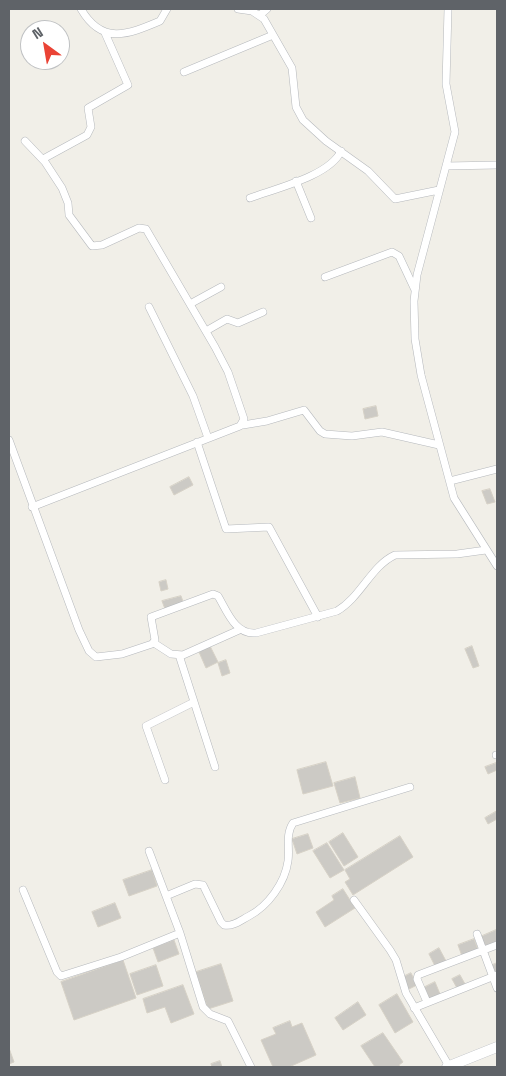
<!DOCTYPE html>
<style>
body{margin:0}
#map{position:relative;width:506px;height:1076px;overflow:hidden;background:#f1efe8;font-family:"Space Grotesk",sans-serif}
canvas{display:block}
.frame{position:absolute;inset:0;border:10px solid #5f6368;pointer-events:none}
.north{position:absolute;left:20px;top:20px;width:50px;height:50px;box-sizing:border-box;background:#fff;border:1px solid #bfc1c3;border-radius:50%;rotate:328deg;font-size:14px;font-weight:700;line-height:20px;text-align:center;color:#5f6368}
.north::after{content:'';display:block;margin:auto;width:18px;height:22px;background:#ea4335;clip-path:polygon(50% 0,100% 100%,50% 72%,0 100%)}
</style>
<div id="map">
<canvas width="506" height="1076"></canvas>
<div class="frame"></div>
<div class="north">N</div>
</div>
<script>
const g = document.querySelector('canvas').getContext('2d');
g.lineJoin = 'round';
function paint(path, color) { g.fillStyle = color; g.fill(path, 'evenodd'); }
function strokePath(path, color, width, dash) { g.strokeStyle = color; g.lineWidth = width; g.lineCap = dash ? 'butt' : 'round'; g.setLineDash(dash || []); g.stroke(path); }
const building = new Path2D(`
 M 376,406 L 378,416 L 365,419 L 363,409 Z
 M 189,477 L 193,485 L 174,495 L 170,487 Z
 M 490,489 L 495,502 L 487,504 L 482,491 Z
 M 166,580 L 168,589 L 161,591 L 159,582 Z
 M 181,596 L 184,604 L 165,609 L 162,601 Z
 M 210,646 L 218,662 L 206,668 L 199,652 Z
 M 472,646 L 479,666 L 473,668 L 465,649 Z
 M 226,660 L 230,673 L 222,676 L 218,663 Z
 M 326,762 L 333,786 L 303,794 L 297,770 Z
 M 496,763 L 497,770 L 488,774 L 485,767 Z
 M 355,777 L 360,798 L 340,803 L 334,783 Z
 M 497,811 L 497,819 L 488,824 L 485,818 Z
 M 343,833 L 358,857 L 344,866 L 329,842 Z
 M 308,834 L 313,848 L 297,854 L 292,839 Z
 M 400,836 L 413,857 L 353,895 L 345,882 L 350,879 L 345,870 Z
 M 327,843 L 344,870 L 330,878 L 313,851 Z
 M 152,870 L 157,886 L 129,896 L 123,880 Z
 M 343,889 L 355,908 L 325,927 L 316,912 L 334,900 L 332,896 Z
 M 115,903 L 121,918 L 98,927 L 92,912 Z
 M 496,930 L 497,944 L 485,949 L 480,937 Z
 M 474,939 L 478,950 L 462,956 L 458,945 Z
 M 174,940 L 179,954 L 158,962 L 153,948 Z
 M 439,948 L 446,961 L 435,966 L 429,954 Z
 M 123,960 L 136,998 L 74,1020 L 61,982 Z
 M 497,963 L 497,973 L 494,974 L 490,966 Z
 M 221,964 L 233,1001 L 208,1009 L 196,972 Z
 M 156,965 L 163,986 L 137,995 L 130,974 Z
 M 411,973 L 417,985 L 407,990 L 401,978 Z
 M 460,975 L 465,984 L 457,988 L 452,979 Z
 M 435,982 L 440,994 L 428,999 L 423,988 Z
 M 183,985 L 194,1014 L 171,1023 L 165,1007 L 147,1013 L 143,999 Z
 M 397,994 L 413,1022 L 395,1033 L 379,1005 Z
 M 358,1002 L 366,1015 L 343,1030 L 335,1018 Z
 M 290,1021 L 292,1027 L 302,1023 L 316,1055 L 289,1067 L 273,1067 L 261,1040 L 276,1034 L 273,1028 Z
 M 383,1033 L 403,1062 L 399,1065 L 400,1067 L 375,1067 L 361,1046 Z
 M 9,1048 L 14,1062 L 9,1064 Z
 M 220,1061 L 222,1067 L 212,1067 L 211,1064 Z`);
paint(building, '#cccac5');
strokePath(building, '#d6d1c6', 1);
const minor = new Path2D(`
 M 81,9 C 102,45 127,35 160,21 L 167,9
 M 238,9 L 252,11 L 264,19 L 292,68 L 296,107 L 303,120 L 326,141 L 368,171 L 395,199 L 439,190
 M 448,9 L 446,84 L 455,132 L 417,275 L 414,301 L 415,339 L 421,375 L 454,498 L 497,566
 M 260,15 L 267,9
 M 184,72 L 273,35
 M 25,141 L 45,162 L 62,188 L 68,203 L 69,215 L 92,246 L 102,245 L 139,228 L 146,229 L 215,347 L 228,372 L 244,419 L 240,426 L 32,507
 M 43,159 L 87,135 L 91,127 L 88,108 L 128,85 L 105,33
 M 446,166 L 497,165
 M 296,181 L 311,218
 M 250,198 C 274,189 330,176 341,151
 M 325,277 L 392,252 L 399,256 L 415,290
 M 190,304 L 221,287
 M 149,307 L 193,396 L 208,438
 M 206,331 L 227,319 L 238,323 L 263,312
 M 243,425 L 267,421 L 304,410 L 320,431 L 325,434 L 352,436 L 382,432 L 439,445
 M 9,440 L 79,630 L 89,651 L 96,657 L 122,654 L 152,644 L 155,640 L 151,617 L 213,594 L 218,596 C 227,611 235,635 256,633 L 337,611 C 361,597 371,566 395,555 L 457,554 L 486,550
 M 197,442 L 226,529 L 269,527 L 318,617
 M 450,481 L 497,469
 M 154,643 L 171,654 L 183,655 L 239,630
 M 179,655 L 215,767
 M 496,755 L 497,755
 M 165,780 L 146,726 L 194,702
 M 149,851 L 180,933 L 203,1007 L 210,1014 L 228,1021 L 251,1067
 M 23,890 L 57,972 L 61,976 L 121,957 L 180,933
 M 166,896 L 195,884 L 203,885 L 221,922 L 224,925 C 233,927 241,920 249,916 C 268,906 285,883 288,861 C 290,848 285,835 293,823 L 410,787
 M 354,900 L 390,950 L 396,960 L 406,993 L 449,1066
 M 477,934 L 497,988
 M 427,1002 L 417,979 L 418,975 L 497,945
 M 414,1008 L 497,975`);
const secondary = new Path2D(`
 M 447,1067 L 497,1047`);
strokePath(minor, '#b5b8bc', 8);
strokePath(secondary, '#b6babf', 11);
strokePath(minor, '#fff', 7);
strokePath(secondary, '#fff', 10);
</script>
